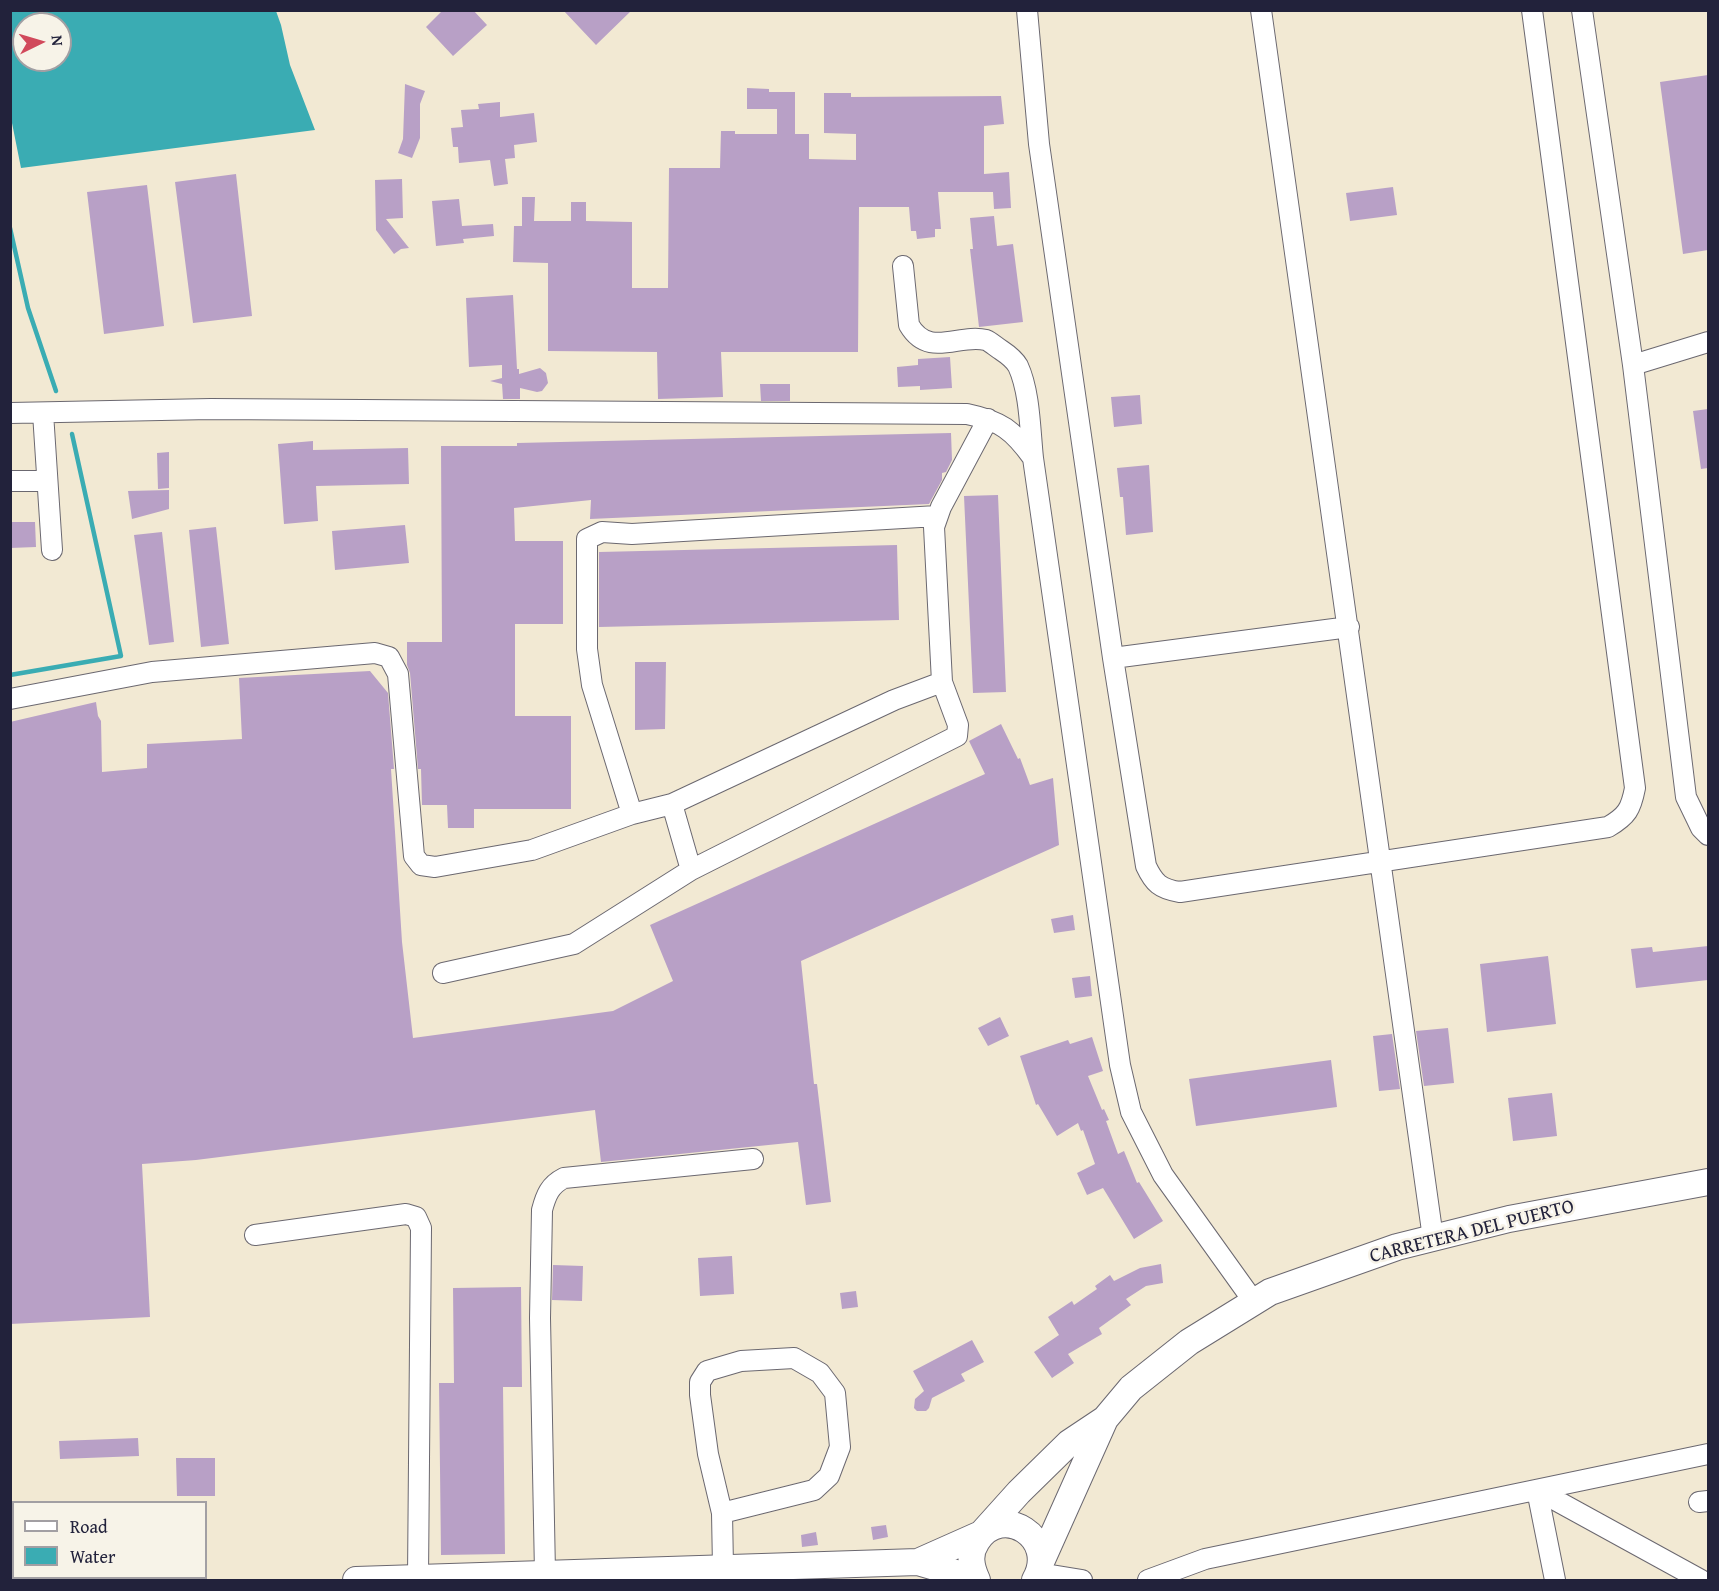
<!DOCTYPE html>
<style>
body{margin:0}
#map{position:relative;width:1719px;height:1591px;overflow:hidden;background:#f2e9d3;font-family:"Gentium Book Plus",serif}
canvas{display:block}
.frame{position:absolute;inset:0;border:12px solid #22223b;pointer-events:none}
.legend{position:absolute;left:12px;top:1501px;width:195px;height:78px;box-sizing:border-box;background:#f7f3e8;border:2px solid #a29fa3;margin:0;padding:8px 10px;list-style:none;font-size:18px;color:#22223b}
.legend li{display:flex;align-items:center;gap:12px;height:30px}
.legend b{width:30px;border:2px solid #a29fa3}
.north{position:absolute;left:12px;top:12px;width:60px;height:60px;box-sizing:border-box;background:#f7f3e8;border:2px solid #a29fa3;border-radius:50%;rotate:85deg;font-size:16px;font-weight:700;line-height:24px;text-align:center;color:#22223b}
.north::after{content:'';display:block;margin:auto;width:21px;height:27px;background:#d1495b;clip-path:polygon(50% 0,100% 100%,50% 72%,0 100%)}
</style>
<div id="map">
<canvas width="1719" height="1591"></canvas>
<div class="frame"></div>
<ul class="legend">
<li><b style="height:8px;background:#fff"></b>Road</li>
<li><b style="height:16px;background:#3aacb3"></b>Water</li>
</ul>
<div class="north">N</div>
</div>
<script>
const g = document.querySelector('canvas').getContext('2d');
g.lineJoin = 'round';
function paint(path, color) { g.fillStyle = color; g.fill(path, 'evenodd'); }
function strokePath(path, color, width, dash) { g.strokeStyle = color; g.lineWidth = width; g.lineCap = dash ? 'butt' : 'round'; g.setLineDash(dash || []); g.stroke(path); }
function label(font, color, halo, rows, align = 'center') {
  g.font = font + ' "Gentium Book Plus",serif'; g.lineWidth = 5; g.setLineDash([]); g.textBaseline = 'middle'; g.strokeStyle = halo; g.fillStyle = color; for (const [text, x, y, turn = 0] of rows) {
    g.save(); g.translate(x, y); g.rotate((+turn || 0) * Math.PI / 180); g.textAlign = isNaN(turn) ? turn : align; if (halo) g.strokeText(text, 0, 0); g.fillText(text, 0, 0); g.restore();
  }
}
paint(new Path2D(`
 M 10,11 L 276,11 L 281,25 L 290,65 L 315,130 L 21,168 L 11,118 ZM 24,24 L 60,24 L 60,60 L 24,60 Z`), '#3aacb3');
strokePath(new Path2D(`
 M 10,228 L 28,308 L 56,391
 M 10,675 L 121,656 L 72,434`), '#3aacb3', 4.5);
paint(new Path2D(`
 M 443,10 L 473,10 L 487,25 L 453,56 L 426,27 Z
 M 563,10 L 632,10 L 596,45 Z
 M 1708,75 L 1708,250 L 1683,254 L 1660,82 Z
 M 405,84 L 425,91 L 420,104 L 420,138 L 412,158 L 398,153 L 403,139 Z
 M 747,88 L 769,89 L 769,92 L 795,92 L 795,134 L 809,134 L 809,159 L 856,160 L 856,134 L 824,133 L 824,93 L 851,93 L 851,97 L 1001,96 L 1004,124 L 984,126 L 984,174 L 1009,172 L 1011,208 L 994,209 L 993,192 L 938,192 L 941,229 L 935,229 L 935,237 L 917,239 L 916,231 L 911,231 L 909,207 L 859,207 L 858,352 L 721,352 L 723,397 L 658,399 L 657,352 L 548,351 L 548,263 L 513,262 L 514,226 L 522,226 L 522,197 L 535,197 L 534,221 L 571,221 L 571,202 L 586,202 L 586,221 L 632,222 L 632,288 L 668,288 L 669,168 L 720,168 L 721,131 L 735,131 L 735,134 L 777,134 L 777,109 L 747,109 Z
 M 500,102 L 500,117 L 534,113 L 537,142 L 514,145 L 515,158 L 505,159 L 508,184 L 494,186 L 490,160 L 459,163 L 458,147 L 453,147 L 451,128 L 463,127 L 461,110 L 479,109 L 478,104 Z
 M 236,174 L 252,316 L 193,323 L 175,182 Z
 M 402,179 L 403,218 L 386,219 L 409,248 L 401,249 L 394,254 L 376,230 L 375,180 Z
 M 147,185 L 164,326 L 104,334 L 87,192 Z
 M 1393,187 L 1397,215 L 1350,221 L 1346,193 Z
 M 459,199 L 462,226 L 493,224 L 494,236 L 463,239 L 464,243 L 436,246 L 432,201 Z
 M 994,216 L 997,246 L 1013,244 L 1023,322 L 979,327 L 970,249 L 973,249 L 970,218 Z
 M 513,295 L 517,369 L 519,369 L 519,374 L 540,368 L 546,373 L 548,383 L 542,391 L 537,392 L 520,388 L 520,399 L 503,399 L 502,384 L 490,381 L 502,378 L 502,365 L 469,367 L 466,298 Z
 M 950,357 L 952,388 L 920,390 L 920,386 L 898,387 L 897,367 L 918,365 L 918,359 Z
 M 760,384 L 790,384 L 790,401 L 761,401 Z
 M 1140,395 L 1142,424 L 1114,427 L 1111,397 Z
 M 1708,409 L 1708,468 L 1701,469 L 1693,411 Z
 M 951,433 L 952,460 L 946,472 L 942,473 L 942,480 L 929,504 L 590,519 L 591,500 L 514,508 L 515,541 L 563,541 L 563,624 L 515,624 L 515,716 L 571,716 L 571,809 L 474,809 L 474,828 L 448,828 L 447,805 L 422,805 L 421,769 L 418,769 L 410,673 L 407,665 L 407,642 L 442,642 L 441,446 L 517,446 L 517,443 Z
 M 313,441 L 313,450 L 408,448 L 409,484 L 316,486 L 318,521 L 284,524 L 278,444 Z
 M 169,452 L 169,488 L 158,489 L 157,453 Z
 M 1149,465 L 1153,532 L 1126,535 L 1123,497 L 1120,497 L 1117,468 Z
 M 169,490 L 169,509 L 132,519 L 128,491 Z
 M 998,495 L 1006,692 L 973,693 L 964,496 Z
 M 10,522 L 35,522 L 36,547 L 10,548 Z
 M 405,525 L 409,563 L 335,570 L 332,531 Z
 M 216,527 L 229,644 L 201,647 L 189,530 Z
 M 162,532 L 174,642 L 149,645 L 134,535 Z
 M 897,545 L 899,620 L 599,627 L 599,552 Z
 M 635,662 L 666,662 L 665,729 L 635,730 Z
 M 370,671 L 388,693 L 394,769 L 391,769 L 402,942 L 413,1038 L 613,1011 L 673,981 L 650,925 L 985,774 L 969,741 L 1001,724 L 1018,759 L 1020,758 L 1030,785 L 1053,778 L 1059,845 L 801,961 L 814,1084 L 817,1084 L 831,1202 L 806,1205 L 798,1142 L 601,1162 L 595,1110 L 196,1160 L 142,1164 L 150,1317 L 10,1324 L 10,722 L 96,702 L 98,716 L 101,721 L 102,772 L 147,768 L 147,744 L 242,739 L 239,678 Z
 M 1073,915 L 1075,930 L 1054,933 L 1051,919 Z
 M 1708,946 L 1708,980 L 1636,988 L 1631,949 L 1652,947 L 1653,952 Z
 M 1548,956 L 1556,1024 L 1487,1032 L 1480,964 Z
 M 1090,976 L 1092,996 L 1075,998 L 1072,978 Z
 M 1000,1017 L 1009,1036 L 988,1046 L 978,1028 Z
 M 1448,1028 L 1454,1083 L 1424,1086 L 1416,1031 Z
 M 1392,1034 L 1400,1089 L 1379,1091 L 1373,1036 Z
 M 1092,1037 L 1103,1071 L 1088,1076 L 1102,1110 L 1104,1109 L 1109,1120 L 1106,1121 L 1118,1154 L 1124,1151 L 1137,1183 L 1139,1182 L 1163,1221 L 1134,1239 L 1103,1188 L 1087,1195 L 1077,1173 L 1095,1164 L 1083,1130 L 1081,1131 L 1078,1123 L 1057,1136 L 1038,1104 L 1036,1105 L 1020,1056 L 1068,1040 L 1070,1044 Z
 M 1331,1060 L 1337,1107 L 1196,1126 L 1189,1079 Z
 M 1552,1093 L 1557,1136 L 1513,1141 L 1508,1098 Z
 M 732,1256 L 734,1294 L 700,1296 L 698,1258 Z
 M 1161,1264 L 1163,1283 L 1146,1286 L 1126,1299 L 1131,1305 L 1099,1328 L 1102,1334 L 1068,1354 L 1074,1363 L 1052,1378 L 1034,1352 L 1059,1335 L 1048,1317 L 1072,1301 L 1074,1305 L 1097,1289 L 1095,1286 L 1110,1275 L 1114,1281 L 1140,1268 Z
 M 553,1265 L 583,1266 L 582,1301 L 552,1300 Z
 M 521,1287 L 522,1387 L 503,1387 L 505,1554 L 441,1555 L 439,1383 L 454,1383 L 453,1288 Z
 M 856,1291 L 858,1307 L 842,1309 L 840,1293 Z
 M 972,1340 L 984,1362 L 961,1374 L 965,1381 L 932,1398 L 929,1408 L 926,1411 L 917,1411 L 914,1408 L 915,1399 L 924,1391 L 913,1371 Z
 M 138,1438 L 139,1456 L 60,1459 L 59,1441 Z
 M 176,1458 L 215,1458 L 215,1496 L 177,1496 Z
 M 886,1525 L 888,1537 L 873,1540 L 871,1527 Z
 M 816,1532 L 818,1545 L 802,1547 L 801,1535 Z`), '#b8a0c6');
const minor = new Path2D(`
 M 1027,10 L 1039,144 L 1113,658 L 1146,866 C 1154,883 1160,889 1180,892 L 1608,827 C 1627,816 1631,809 1635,788 L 1532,10
 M 1261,10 L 1433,1238
 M 1582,10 L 1633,365 L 1686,797 L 1701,828 L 1708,835
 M 903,266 L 909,325 C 929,359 959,333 986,340 C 991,342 996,347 1001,350 C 1007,354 1014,359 1018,366 C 1030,392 1030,430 1033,458
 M 1633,365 L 1708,342
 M 10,413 L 211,409 L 967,414 C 1001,421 1013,430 1033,458 L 1120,1065 L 1131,1112 L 1163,1175 L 1254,1302
 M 43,413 L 52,550
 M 10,481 L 47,481
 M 1113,658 L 1349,627
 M 10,699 L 152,672 L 375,653 L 389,657 L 398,674 L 414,856 L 421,865 L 435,867 L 532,850 L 632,814 L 672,804 L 894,700 L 942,682 L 934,527 L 941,507 L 988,419
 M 672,804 L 691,870
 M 632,814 L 592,685 L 587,649 L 587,539 L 602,532 L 632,534 L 937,516
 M 443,973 L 574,944 L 691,870 L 957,736 L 958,725 L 942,682
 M 255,1235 L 406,1214 L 416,1217 L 421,1228 L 418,1577
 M 1537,1490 L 1701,1580
 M 1537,1490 L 1555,1580
 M 1699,1502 L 1708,1501
 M 722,1513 L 814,1490 L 829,1476 L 840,1447 L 835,1393 L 820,1373 L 794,1358 L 741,1361 L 707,1371 L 700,1382 L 700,1395 L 708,1454 L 722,1513 L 723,1567
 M 545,1573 L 540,1318 L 542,1210 C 546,1195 550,1185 564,1178 L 753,1159
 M 1039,1573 L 1082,1580
 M 1148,1580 L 1205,1559 L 1708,1454`);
const major = new Path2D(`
 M 983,1532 L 1019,1492 L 1069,1443 L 1105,1419
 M 918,1562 L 981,1534
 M 1041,1562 L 1105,1419 L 1131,1388 L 1189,1342 L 1270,1292 L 1397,1247 L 1509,1219 L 1708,1182
 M 356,1580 L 918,1562 L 976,1579
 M 977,1580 C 971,1567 968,1554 977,1541 C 1002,1502 1059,1538 1035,1580`);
strokePath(minor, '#6b6870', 22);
strokePath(major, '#6b6870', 28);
strokePath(minor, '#fff', 20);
strokePath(major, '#fff', 26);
label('20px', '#22223b', '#f7f3e8', [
 ["CARRETERA DEL PUERTO",1472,1232,-14]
]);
</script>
